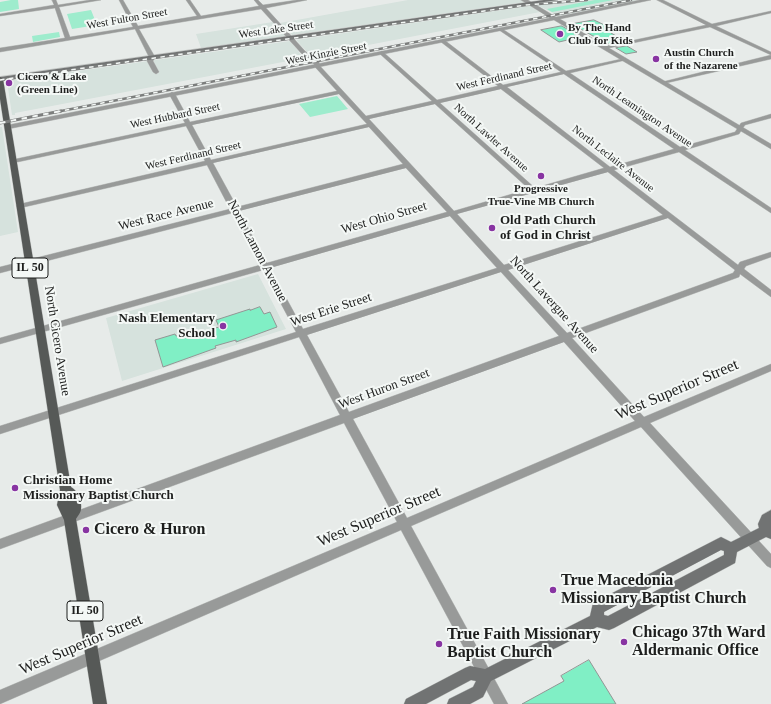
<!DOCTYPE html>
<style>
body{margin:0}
canvas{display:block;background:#e7ebe9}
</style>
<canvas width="771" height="704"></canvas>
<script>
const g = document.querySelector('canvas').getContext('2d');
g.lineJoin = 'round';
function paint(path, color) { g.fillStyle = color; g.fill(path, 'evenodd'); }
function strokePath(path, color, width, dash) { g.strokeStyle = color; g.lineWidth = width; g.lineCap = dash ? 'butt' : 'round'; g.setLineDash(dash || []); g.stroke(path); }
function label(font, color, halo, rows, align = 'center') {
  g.font = font + ' "Times New Roman",serif'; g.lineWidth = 4; g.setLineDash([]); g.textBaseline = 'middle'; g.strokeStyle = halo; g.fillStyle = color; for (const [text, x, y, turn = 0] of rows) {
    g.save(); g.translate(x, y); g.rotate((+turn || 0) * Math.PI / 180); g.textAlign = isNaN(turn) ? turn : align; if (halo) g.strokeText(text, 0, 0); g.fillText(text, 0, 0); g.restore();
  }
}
paint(new Path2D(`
 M 408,0 L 522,0 L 526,2 L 292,35 L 280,23 Z
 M 572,0 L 641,0 L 559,16 L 537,5 Z
 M 530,6 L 540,12 L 311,56 L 296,40 Z
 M 273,22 L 286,36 L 201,48 L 196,34 Z
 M 290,41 L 304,58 L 15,113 L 15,115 L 12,115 L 7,81 Z
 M 0,127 L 2,127 L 18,232 L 0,236 Z
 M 258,274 L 286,329 L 122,381 L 106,318 Z`), '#d6e2dd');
paint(new Path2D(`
 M 11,0 L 18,0 L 19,9 L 0,12 L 0,2 Z
 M 595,0 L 613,0 L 552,12 L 547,9 Z
 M 91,10 L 97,25 L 72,29 L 67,14 Z
 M 59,32 L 60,37 L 33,42 L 32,36 Z
 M 337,96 L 348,109 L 310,117 L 299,104 Z`), '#9eeccd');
const building = new Path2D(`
 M 594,20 L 617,31 L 611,33 L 625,41 L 607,44 L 572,24 Z
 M 561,26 L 562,26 L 580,37 L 559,42 L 541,30 Z
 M 627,46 L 637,52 L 626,54 L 616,48 Z
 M 260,307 L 264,314 L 270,312 L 277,327 L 236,342 L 236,340 L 215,346 L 216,348 L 163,367 L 155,340 L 175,334 L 176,336 L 181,335 L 182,338 L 219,327 L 216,320 L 250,309 L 250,310 Z
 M 589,660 L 616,704 L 522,704 L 564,681 L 561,676 Z`);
paint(building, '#80efc5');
strokePath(building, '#939695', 1);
const minor = new Path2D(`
 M 52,0 L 56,0 L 58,5 L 90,0 L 101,0 L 59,7 L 70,37 L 133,27 L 119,0 L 123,0 L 138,26 L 197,16 L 186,0 L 190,0 L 201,16 L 259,6 L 254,0 L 258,0 L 263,5 L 297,0 L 307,0 L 266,8 L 305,51 L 319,62 L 320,66 L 366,116 L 432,101 L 380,54 L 380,52 L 382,51 L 437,100 L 498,86 L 441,42 L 440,41 L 443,39 L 503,85 L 561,72 L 499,30 L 499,28 L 501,28 L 566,71 L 626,58 L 626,60 L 570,73 L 680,147 L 735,132 L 741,123 L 771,114 L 771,118 L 745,125 L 739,134 L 685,150 L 771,208 L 771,213 L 679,152 L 614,170 L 738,265 L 740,262 L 771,252 L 771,257 L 746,266 L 744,269 L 771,290 L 771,297 L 740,274 L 739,277 L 572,338 L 644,417 L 771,364 L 771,371 L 650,423 L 771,554 L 771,568 L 767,566 L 641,427 L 411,526 L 508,704 L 494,704 L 401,530 L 0,704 L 0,690 L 397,522 L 344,423 L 0,549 L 0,539 L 340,415 L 299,337 L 0,434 L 0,426 L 296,332 L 263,270 L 0,344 L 0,338 L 260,265 L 232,213 L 0,273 L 0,267 L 230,209 L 207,165 L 20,208 L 16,206 L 20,204 L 205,161 L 186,126 L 13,163 L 10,161 L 11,160 L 185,123 L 169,94 L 172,92 L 175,94 L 190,122 L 337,91 L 315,67 L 314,64 L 301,53 L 261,9 L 139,29 L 155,57 L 153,61 L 159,72 L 156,74 L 153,72 L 147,61 L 149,57 L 135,29 L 0,52 L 0,48 L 65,38 L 55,8 L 0,16 L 0,14 L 54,5 ZM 564,74 L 674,149 L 610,167 L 507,87 ZM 501,89 L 604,168 L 535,188 L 440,103 ZM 339,94 L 367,124 L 211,160 L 192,125 ZM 435,104 L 529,189 L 454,211 L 369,119 ZM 369,127 L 403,164 L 237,207 L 213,163 ZM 406,168 L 447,212 L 267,263 L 239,211 ZM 608,172 L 663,215 L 504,265 L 457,214 ZM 450,216 L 497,268 L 303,329 L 270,268 ZM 668,218 L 735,270 L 733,273 L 567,333 L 508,270 ZM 501,272 L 559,336 L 349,412 L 307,335 ZM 564,342 L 635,421 L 407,518 L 353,419 Z
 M 657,0 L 663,0 L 712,24 L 771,11 L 771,13 L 716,26 L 771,52 L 771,59 L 662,84 L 662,82 L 771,55 L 710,27 L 604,49 L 604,47 L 606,46 L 706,25 Z`);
const tertiary = new Path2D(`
 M 521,0 L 528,0 L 556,17 L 640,0 L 651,0 L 560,19 L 771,144 L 771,149 L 554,20 L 8,129 L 5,127 L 8,125 L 550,18 Z`);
const secondary = new Path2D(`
 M 544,0 L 558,0 L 0,81 L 0,77 Z
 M 771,510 L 771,539 L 766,537 L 737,552 L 735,563 L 614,628 L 609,630 L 597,627 L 491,681 L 483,697 L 470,704 L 447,704 L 449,699 L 473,687 L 476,681 L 471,680 L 426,704 L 404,704 L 406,699 L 465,668 L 470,666 L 485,669 L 590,616 L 593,603 L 717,539 L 721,537 L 731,542 L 759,528 L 758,524 L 762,515 ZM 721,550 L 724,551 L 724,555 L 608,616 L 604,615 L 604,612 Z`);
const primary = new Path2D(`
 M 0,77 L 3,79 L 71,487 C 78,491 82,501 81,509 C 81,512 78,516 76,519 L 107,704 L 93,704 L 64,520 L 57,505 L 60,490 L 0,99 Z`);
strokePath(minor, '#c3c6c4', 1);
strokePath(tertiary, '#c3c6c4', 1);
strokePath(secondary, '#c3c6c4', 1);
strokePath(primary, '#c3c6c4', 1);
paint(minor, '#989a99');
paint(tertiary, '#989a99');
paint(secondary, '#717373');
paint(primary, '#565957');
const railFar1 = new Path2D(`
 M 0,80 L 526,5 L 587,0
 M 56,112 L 631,0`);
const rail = new Path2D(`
 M 0,123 L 61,111`);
strokePath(railFar1, '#7c7e7d', 2.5);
strokePath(rail, '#7c7e7d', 3);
strokePath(railFar1, '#f4f8f6', 1.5, [4.5]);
strokePath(rail, '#f4f8f6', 2, [5.5]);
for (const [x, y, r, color] of [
 [560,34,4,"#8834a2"],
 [656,59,4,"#8834a2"],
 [9,83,4,"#8834a2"],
 [541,176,4,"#8834a2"],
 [492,228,4,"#8834a2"],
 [223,326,4,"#8834a2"],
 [15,488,4,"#8834a2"],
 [86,530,4,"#8834a2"],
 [553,590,4,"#8834a2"],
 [624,642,4,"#8834a2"],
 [439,644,4,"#8834a2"]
]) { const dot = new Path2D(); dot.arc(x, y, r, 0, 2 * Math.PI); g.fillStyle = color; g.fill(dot); strokePath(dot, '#f4f8f6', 1.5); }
label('11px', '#1d1e1d', '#f4f8f6', [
 ["West Fulton Street",127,19,-10],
 ["West Lake Street",276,30,-8],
 ["West Kinzie Street",326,54,-11],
 ["West Ferdinand Street",504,77,-13],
 ["North Leamington Avenue",642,112,34],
 ["West Hubbard Street",175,116,-12],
 ["North Lawler Avenue",491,138,42],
 ["West Ferdinand Street",193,156,-13],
 ["North Leclaire Avenue",613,159,38]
]);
label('bold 11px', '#1d1e1d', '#f4f8f6', [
 ["By The Hand",568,28],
 ["Club for Kids",568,41],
 ["Austin Church",664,53],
 ["of the Nazarene",664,66],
 ["Cicero & Lake",17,77],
 ["(Green Line)",17,90],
 ["Progressive",541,189,"center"],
 ["True-Vine MB Church",541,202,"center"]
], 'left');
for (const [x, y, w] of [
 [30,268,36],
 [85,611,36]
]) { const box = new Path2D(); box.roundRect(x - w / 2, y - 10, w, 20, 3); g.fillStyle = '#f4f8f6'; g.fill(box); strokePath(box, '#1d1e1d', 1); }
label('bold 12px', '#1d1e1d', null, [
 ["IL 50",30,268],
 ["IL 50",85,611]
]);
label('13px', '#1d1e1d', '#f4f8f6', [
 ["West Race Avenue",166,215,-14],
 ["West Ohio Street",384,218,-16],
 ["North Lamon Avenue",257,251,62],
 ["North Lavergne Avenue",554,305,48],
 ["West Erie Street",331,310,-18],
 ["North Cicero Avenue",57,341,81],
 ["West Huron Street",384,389,-20]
]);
label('bold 13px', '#1d1e1d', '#f4f8f6', [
 ["Old Path Church",500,221],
 ["of God in Christ",500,236],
 ["Nash Elementary",215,319,"right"],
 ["School",215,334,"right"],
 ["Christian Home",23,481],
 ["Missionary Baptist Church",23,496]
], 'left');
label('16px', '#1d1e1d', '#f4f8f6', [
 ["West Superior Street",677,390,-23],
 ["West Superior Street",379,517,-23],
 ["West Superior Street",81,645,-23]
]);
label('bold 16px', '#1d1e1d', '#f4f8f6', [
 ["Cicero & Huron",94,530],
 ["True Macedonia",561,581],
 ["Missionary Baptist Church",561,599],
 ["Chicago 37th Ward",632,633],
 ["Aldermanic Office",632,651],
 ["True Faith Missionary",447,635],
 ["Baptist Church",447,653]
], 'left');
</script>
